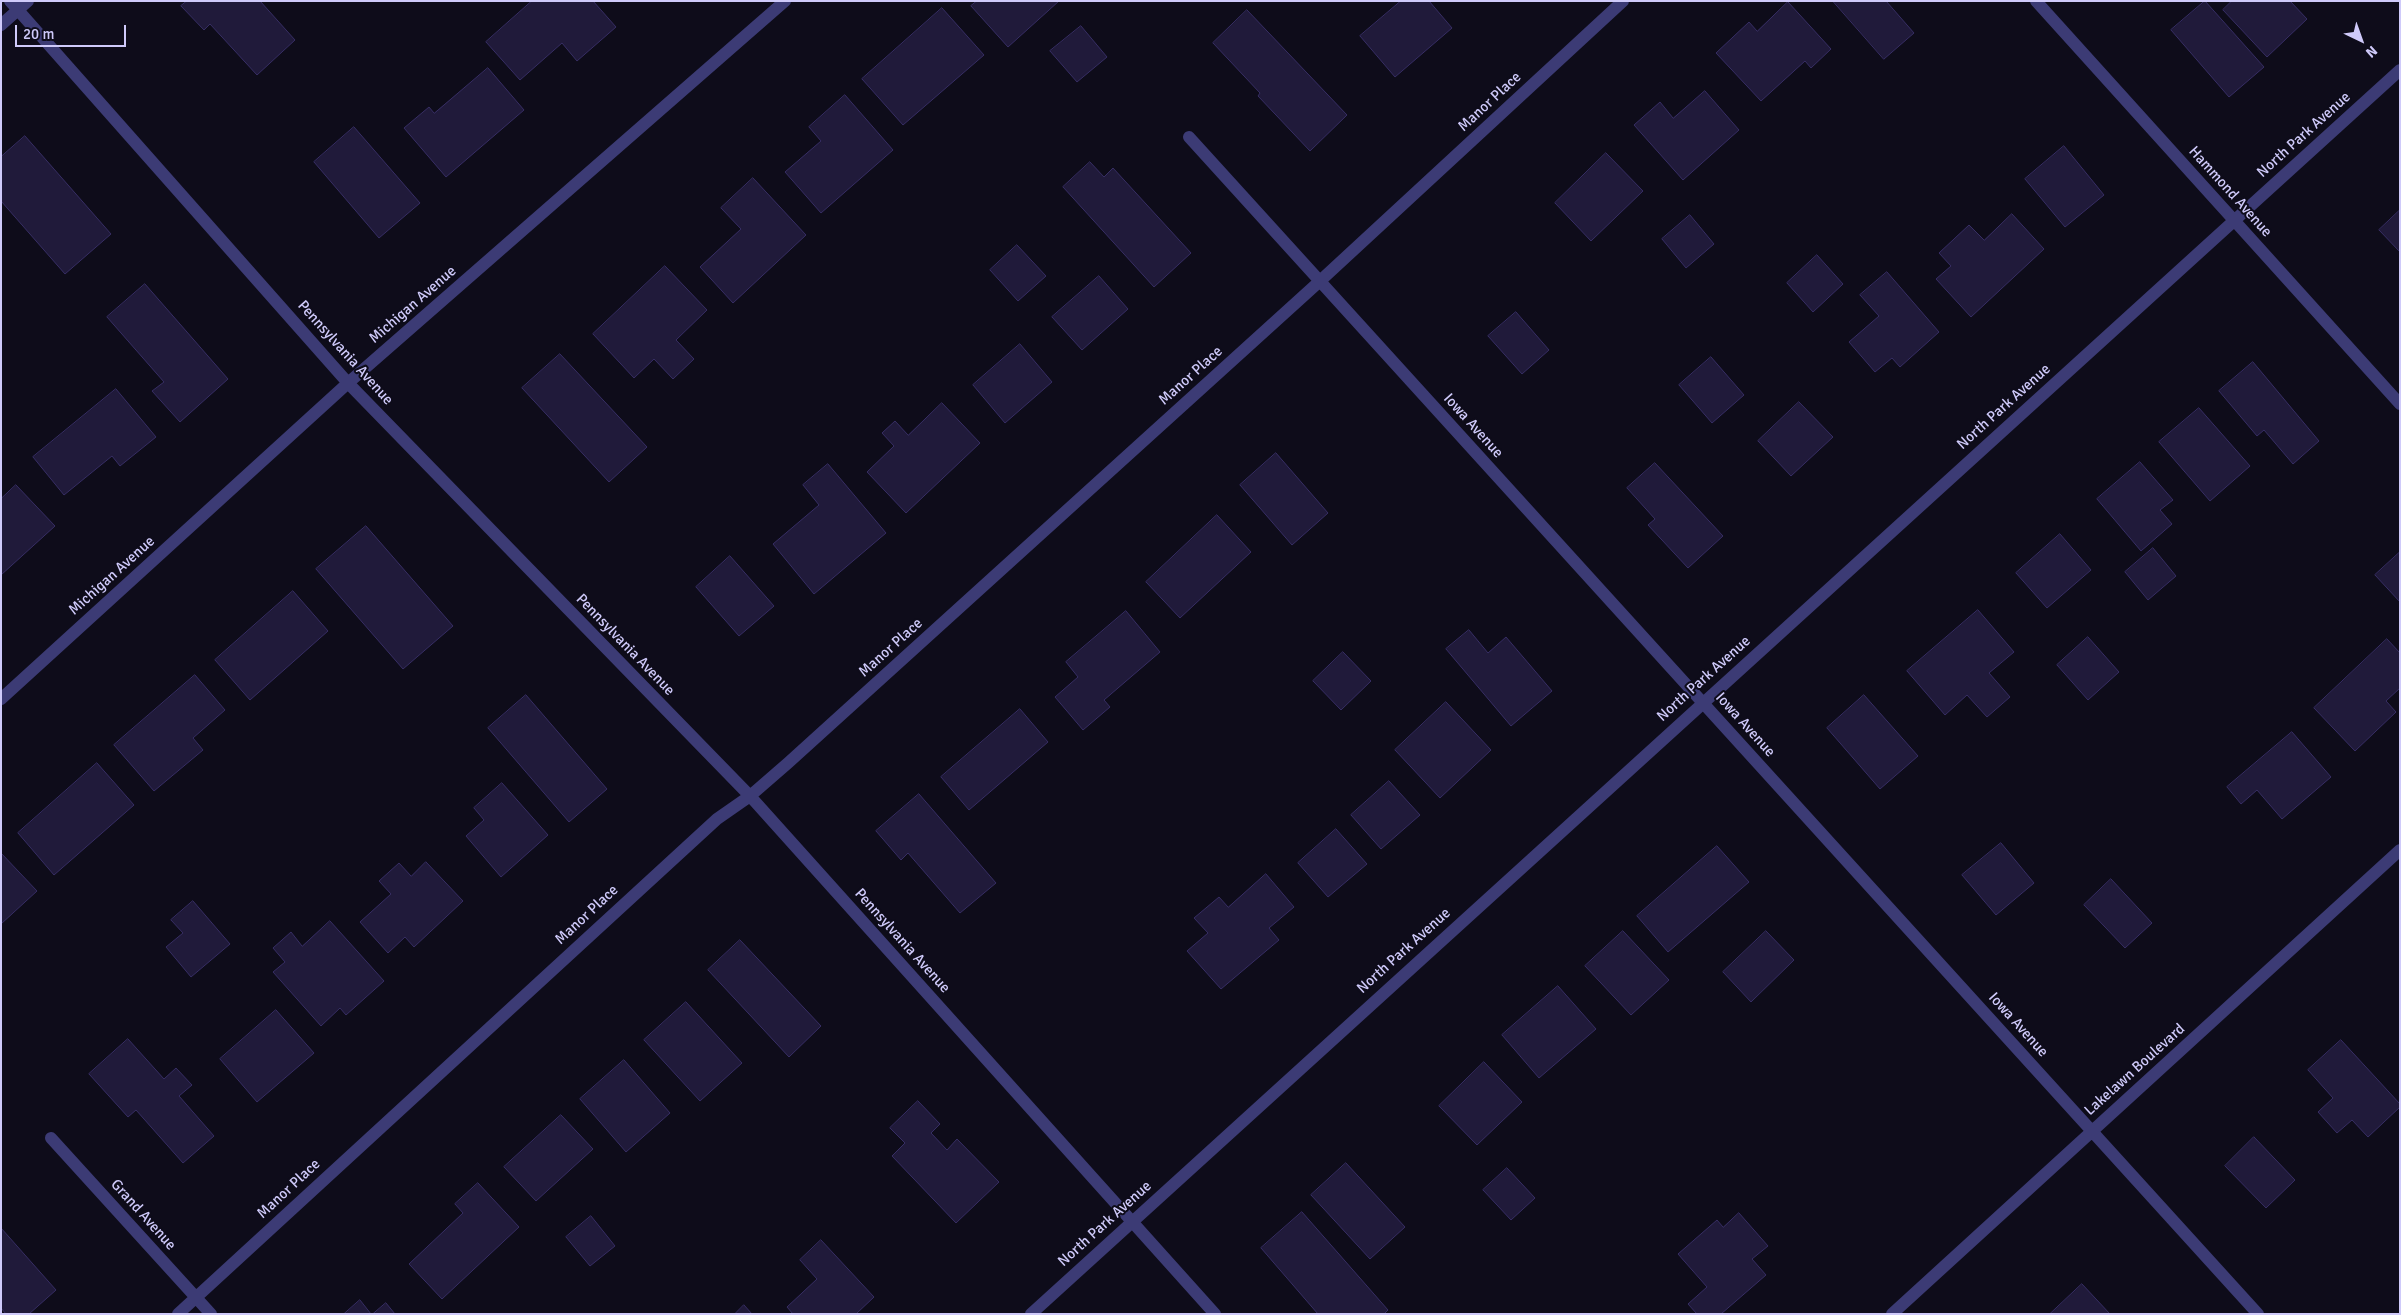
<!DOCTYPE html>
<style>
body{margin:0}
#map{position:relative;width:2401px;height:1315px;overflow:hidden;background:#0e0c1a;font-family:Signika,sans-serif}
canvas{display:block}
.frame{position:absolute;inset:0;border:2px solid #cfcafa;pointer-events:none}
.north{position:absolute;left:2336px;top:15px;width:50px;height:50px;-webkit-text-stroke:4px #0e0c1a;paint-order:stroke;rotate:138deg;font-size:14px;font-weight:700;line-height:20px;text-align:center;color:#cfcafa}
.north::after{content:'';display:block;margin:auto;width:18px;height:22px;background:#cfcafa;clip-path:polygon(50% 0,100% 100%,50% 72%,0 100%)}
.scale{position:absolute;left:15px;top:25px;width:111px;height:22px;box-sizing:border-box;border:2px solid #cfcafa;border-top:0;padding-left:6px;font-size:15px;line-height:18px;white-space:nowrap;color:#cfcafa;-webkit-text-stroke:4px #0e0c1a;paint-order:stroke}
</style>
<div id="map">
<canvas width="2401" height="1315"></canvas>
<div class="frame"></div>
<div class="north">N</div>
<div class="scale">20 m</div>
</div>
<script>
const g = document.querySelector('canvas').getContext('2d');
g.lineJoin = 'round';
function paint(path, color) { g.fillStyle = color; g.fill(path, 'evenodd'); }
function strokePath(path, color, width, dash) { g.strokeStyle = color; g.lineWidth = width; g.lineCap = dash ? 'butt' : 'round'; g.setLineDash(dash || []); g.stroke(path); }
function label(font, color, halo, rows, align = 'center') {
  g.font = font + ' Signika,sans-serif'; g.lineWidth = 4; g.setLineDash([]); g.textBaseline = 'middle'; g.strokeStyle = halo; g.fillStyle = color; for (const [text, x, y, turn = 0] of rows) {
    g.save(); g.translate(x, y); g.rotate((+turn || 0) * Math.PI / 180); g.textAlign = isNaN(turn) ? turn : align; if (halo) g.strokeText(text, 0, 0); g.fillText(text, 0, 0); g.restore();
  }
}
const building = new Path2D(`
 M 187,1 L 260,1 L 295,40 L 257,75 L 210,24 L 204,30 L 181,6 Z
 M 532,1 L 593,1 L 616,27 L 577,61 L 562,43 L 520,80 L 486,42 Z
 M 977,1 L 1059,1 L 1008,47 L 971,6 Z
 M 1401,1 L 1429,1 L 1452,28 L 1395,77 L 1360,36 Z
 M 1833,1 L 1886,1 L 1914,33 L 1884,59 Z
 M 2205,1 L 2264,67 L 2229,97 L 2171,30 Z
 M 2232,1 L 2290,1 L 2307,19 L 2267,57 L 2223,10 Z
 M 1788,2 L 1831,49 L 1811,68 L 1805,61 L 1761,101 L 1716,53 L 1749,22 L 1757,31 Z
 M 942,8 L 984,55 L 903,125 L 862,79 Z
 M 1247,10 L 1347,115 L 1310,151 L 1258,96 L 1260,93 L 1213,43 Z
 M 1081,26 L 1107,57 L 1077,82 L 1050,51 Z
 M 488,68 L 524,110 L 446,177 L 404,128 L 429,107 L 434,113 Z
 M 1705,91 L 1739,130 L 1683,180 L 1634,125 L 1660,102 L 1673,118 Z
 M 845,95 L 893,150 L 821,213 L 785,172 L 821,141 L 809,127 Z
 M 354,127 L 420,203 L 379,238 L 314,162 Z
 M 25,136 L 111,234 L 65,274 L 1,201 L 1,157 Z
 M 2064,146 L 2104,195 L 2065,227 L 2025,179 Z
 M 1606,153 L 1643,191 L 1591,241 L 1555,203 Z
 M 1090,162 L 1104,177 L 1113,168 L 1191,253 L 1154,287 L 1063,187 Z
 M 753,178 L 806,235 L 733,303 L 700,267 L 741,229 L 721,208 Z
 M 2400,210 L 2400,252 L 2379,230 Z
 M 2012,214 L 2044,249 L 1971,317 L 1936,279 L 1951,266 L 1939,253 L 1969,225 L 1984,240 Z
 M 1690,215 L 1714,244 L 1686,268 L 1662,239 Z
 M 1017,245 L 1046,276 L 1018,301 L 990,270 Z
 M 1817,255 L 1843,284 L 1813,312 L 1787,283 Z
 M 665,266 L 707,310 L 676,340 L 694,359 L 673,379 L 654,359 L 634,378 L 593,334 Z
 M 1887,272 L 1939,332 L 1900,367 L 1892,358 L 1875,372 L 1849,342 L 1879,316 L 1860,295 Z
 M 1099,276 L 1128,309 L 1082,350 L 1052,317 Z
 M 145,284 L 228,379 L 180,422 L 152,391 L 164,382 L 107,317 Z
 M 1516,312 L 1549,350 L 1522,374 L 1488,336 Z
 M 1020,344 L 1052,382 L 1005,423 L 973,385 Z
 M 560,354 L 647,447 L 609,482 L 522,388 Z
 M 1711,357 L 1744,395 L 1712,423 L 1679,385 Z
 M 2253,362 L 2319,441 L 2293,464 L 2264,430 L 2257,436 L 2219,391 Z
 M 116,389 L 156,437 L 120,466 L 112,456 L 64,495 L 33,457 Z
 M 1799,402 L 1833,437 L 1791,476 L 1758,441 Z
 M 942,403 L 980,443 L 906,513 L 867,472 L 894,446 L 882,433 L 895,421 L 908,435 Z
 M 2199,408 L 2250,466 L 2210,501 L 2159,442 Z
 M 1276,453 L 1328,513 L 1292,545 L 1240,485 Z
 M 2140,462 L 2173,500 L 2160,510 L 2172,524 L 2141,551 L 2097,499 Z
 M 1655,463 L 1723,536 L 1688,568 L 1648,525 L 1655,519 L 1627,488 Z
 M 828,464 L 886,533 L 814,594 L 773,544 L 819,505 L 803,485 Z
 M 16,485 L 55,526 L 1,575 L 1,499 Z
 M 1217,515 L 1251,552 L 1180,618 L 1146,582 Z
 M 366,526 L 453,626 L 403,669 L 316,569 Z
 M 2060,534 L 2091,570 L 2047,608 L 2016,573 Z
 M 2153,548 L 2176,576 L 2148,600 L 2125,572 Z
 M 2400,552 L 2400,602 L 2375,575 Z
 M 730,556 L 774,606 L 739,636 L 696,587 Z
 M 293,591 L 328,631 L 250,700 L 215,660 Z
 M 1978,610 L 2014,652 L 1989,673 L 2010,697 L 1987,717 L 1967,695 L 1945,715 L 1907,671 Z
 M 1126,611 L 1160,652 L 1104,700 L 1110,707 L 1083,730 L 1055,697 L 1078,677 L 1066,662 Z
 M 1469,630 L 1488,653 L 1506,637 L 1552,691 L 1511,726 L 1446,649 Z
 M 2088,637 L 2119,672 L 2088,700 L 2057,665 Z
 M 2387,639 L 2400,653 L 2400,688 L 2386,701 L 2396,712 L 2355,751 L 2314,708 Z
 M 1343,652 L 1371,681 L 1341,710 L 1313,681 Z
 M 195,675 L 225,710 L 193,738 L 203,750 L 154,791 L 114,745 Z
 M 526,695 L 607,789 L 569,822 L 488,728 Z
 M 1864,695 L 1918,756 L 1880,789 L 1827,728 Z
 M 1446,702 L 1491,750 L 1440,798 L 1395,750 Z
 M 1020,709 L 1048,742 L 969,810 L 941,777 Z
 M 2292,732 L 2331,777 L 2282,819 L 2257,790 L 2241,804 L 2227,787 Z
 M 97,763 L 134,805 L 54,875 L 18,833 Z
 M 1389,781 L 1420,815 L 1381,849 L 1351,815 Z
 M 502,783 L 548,835 L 501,877 L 466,836 L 484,820 L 474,808 Z
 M 919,794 L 996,883 L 960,913 L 908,853 L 901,860 L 876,831 Z
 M 1336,829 L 1367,864 L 1328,897 L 1298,863 Z
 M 2001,843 L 2034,883 L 1996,915 L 1962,875 Z
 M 1717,846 L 1749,882 L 1668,952 L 1637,916 Z
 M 1,853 L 37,891 L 1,924 Z
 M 426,862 L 463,901 L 414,947 L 405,937 L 388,953 L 360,922 L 391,894 L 379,881 L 399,863 L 411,876 Z
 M 1266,874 L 1294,907 L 1269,928 L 1279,940 L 1221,989 L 1187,951 L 1208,933 L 1194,918 L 1219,897 L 1228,907 Z
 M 2111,879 L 2152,923 L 2125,948 L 2084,905 Z
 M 193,901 L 230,944 L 191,977 L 166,947 L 183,933 L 171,920 Z
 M 330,921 L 384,981 L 346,1015 L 340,1008 L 321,1026 L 273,972 L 285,962 L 273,948 L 291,932 L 302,946 Z
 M 1623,931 L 1669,980 L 1631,1015 L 1585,966 Z
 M 1766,931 L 1794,960 L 1751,1002 L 1723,972 Z
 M 740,940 L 821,1026 L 789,1057 L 708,970 Z
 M 1558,986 L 1596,1029 L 1539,1078 L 1502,1035 Z
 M 686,1002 L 742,1063 L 700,1101 L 644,1040 Z
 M 276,1010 L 314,1053 L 257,1102 L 220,1059 Z
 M 128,1039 L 164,1079 L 176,1068 L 192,1085 L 179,1096 L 214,1136 L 183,1163 L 136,1110 L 128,1117 L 89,1074 Z
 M 2341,1040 L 2400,1104 L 2400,1107 L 2368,1137 L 2352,1120 L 2337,1133 L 2318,1112 L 2333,1098 L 2308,1070 Z
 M 624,1060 L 670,1113 L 626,1152 L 580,1099 Z
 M 1484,1062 L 1522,1102 L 1477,1145 L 1439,1106 Z
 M 918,1101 L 940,1124 L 931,1133 L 947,1150 L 957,1139 L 999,1182 L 956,1223 L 892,1156 L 905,1143 L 890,1128 Z
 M 561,1115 L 593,1149 L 536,1201 L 504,1167 Z
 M 2254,1137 L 2295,1180 L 2266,1208 L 2225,1166 Z
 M 1346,1163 L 1405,1227 L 1370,1259 L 1311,1195 Z
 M 1507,1168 L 1535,1198 L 1511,1220 L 1483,1190 Z
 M 478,1183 L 519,1227 L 442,1299 L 409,1264 L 463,1213 L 455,1204 Z
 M 1302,1212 L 1388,1310 L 1384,1314 L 1318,1314 L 1261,1248 Z
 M 1739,1213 L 1768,1246 L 1752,1259 L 1766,1275 L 1721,1314 L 1697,1314 L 1688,1304 L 1707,1287 L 1678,1254 L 1717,1220 L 1723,1227 Z
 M 591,1216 L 615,1246 L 590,1266 L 566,1237 Z
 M 1,1228 L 56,1290 L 29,1314 L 6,1314 L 1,1308 Z
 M 821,1240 L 874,1297 L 856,1314 L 793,1314 L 787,1307 L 817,1279 L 800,1260 Z
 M 2082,1284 L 2110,1314 L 2050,1314 Z
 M 360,1300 L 371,1314 L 344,1314 Z
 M 386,1303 L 395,1314 L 373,1314 Z
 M 744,1305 L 752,1314 L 735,1314 Z`);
paint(building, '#201a3a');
strokePath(building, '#372e64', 1);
strokePath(new Path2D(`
 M 10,1 L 348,383 L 750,796 L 1215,1314
 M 2036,1 L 2400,404
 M 1,25 L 28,1
 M 1189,137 L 2258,1314
 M 1,699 L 348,383 L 785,1
 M 51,1138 L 211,1314
 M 178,1314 L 717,819 L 750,796 L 788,763 L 1320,281 L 1623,1
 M 1031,1314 L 2400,70
 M 1892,1314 L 2400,850`), '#3c3b75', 12);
label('15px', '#cfcafa', '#0e0c1a', [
 ["Manor Place",1490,102,-43],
 ["North Park Avenue",2304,135,-42],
 ["Hammond Avenue",2230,192,48],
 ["Michigan Avenue",413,305,-41],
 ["Pennsylvania Avenue",345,353,48],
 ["Manor Place",1191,376,-42],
 ["North Park Avenue",2004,407,-42],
 ["Iowa Avenue",1473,426,48],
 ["Michigan Avenue",112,576,-42],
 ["Pennsylvania Avenue",625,645,46],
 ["Manor Place",891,648,-42],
 ["North Park Avenue",1704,679,-42],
 ["Iowa Avenue",1745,725,48],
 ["Manor Place",587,915,-43],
 ["Pennsylvania Avenue",902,941,48],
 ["North Park Avenue",1404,951,-42],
 ["Iowa Avenue",2018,1025,48],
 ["Lakelawn Boulevard",2135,1070,-42],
 ["Manor Place",289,1189,-43],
 ["Grand Avenue",143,1215,48],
 ["North Park Avenue",1105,1224,-42]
]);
</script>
